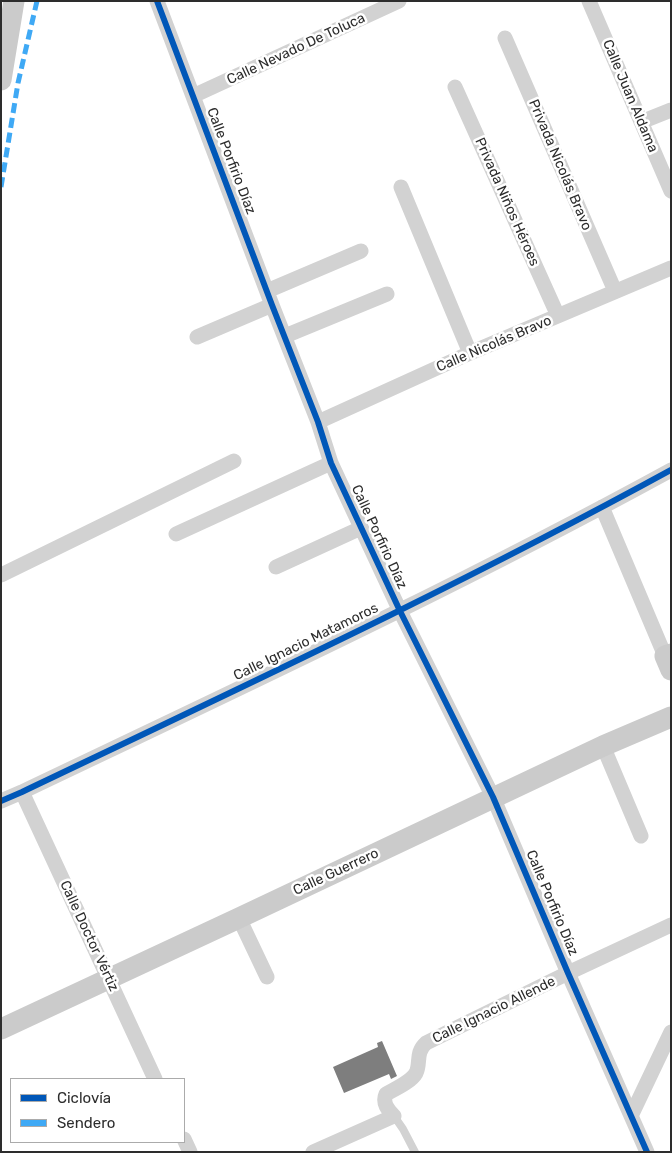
<!DOCTYPE html>
<meta charset="utf-8">
<style>
body{margin:0}
#map{position:relative;width:672px;height:1153px;overflow:hidden;background:#fff;font-family:Rubik,sans-serif}
canvas{display:block}
.frame{position:absolute;inset:0;border:2px solid #2d2d2d;pointer-events:none}
.legend{position:absolute;left:10px;top:1078px;width:175px;height:65px;box-sizing:border-box;background:#fff;border:1px solid #ababab;margin:0;padding:6px 9px;list-style:none;font-size:15px;color:#2d2d2d}
.legend li{display:flex;align-items:center;gap:10px;height:25px}
.legend b{width:25px;border:1px solid #ababab}
</style>
<div id="map">
<canvas width="672" height="1153"></canvas>
<div class="frame"></div>
<ul class="legend">
<li><b style="height:6px;background:#0057b8"></b>Ciclovía</li>
<li><b style="height:6px;background:#3fa9f5"></b>Sendero</li>
</ul>
</div>
<script>
const g = document.querySelector('canvas').getContext('2d');
g.lineJoin = 'round';
function paint(path, color) { g.fillStyle = color; g.fill(path, 'evenodd'); }
function strokePath(path, color, width, dash) { g.strokeStyle = color; g.lineWidth = width; g.lineCap = dash ? 'butt' : 'round'; g.setLineDash(dash || []); g.stroke(path); }
function label(font, color, halo, rows, align = 'center') {
  g.font = font + ' Rubik,sans-serif'; g.lineWidth = 5; g.setLineDash([]); g.textBaseline = 'middle'; g.strokeStyle = halo; g.fillStyle = color; for (const [text, x, y, turn = 0] of rows) {
    g.save(); g.translate(x, y); g.rotate((+turn || 0) * Math.PI / 180); g.textAlign = isNaN(turn) ? turn : align; if (halo) g.strokeText(text, 0, 0); g.fillText(text, 0, 0); g.restore();
  }
}
paint(new Path2D(`
 M 382,1041 L 397,1076 L 391,1079 L 389,1074 L 344,1093 L 333,1067 L 378,1047 L 377,1043 Z`), '#7e7e7e');
strokePath(new Path2D(`
 M 394,1116 L 403,1129 L 415,1152`), '#d2d2d2', 8);
strokePath(new Path2D(`
 M 157,1 L 272,305 L 318,422 L 331,463 L 400,611 L 493,797 L 568,973 L 647,1152
 M 589,1 L 671,191
 M 505,38 L 615,291
 M 455,87 L 558,316
 M 193,96 L 399,1
 M 641,122 L 671,110
 M 401,187 L 470,353
 M 267,291 L 361,251
 M 285,336 L 387,294
 M 197,337 L 272,305
 M 318,422 L 470,353 L 671,268
 M 602,507 L 665,656
 M 176,534 L 331,463
 M 276,567 L 361,528
 M 1,575 L 234,461
 M 603,746 L 641,836
 M 22,792 L 155,1079
 M 1,801 L 22,792 C 240,688 459,586 671,470
 M 239,918 L 267,977
 M 631,1116 L 671,1032
 M 184,1139 L 190,1152
 M 313,1152 L 394,1116 C 388,1110 382,1103 386,1094 C 395,1089 411,1082 416,1073 C 421,1063 415,1053 426,1043 L 568,973 L 671,925`), '#d2d2d2', 15);
strokePath(new Path2D(`
 M 1,80 L 14,1
 M 671,654 L 665,656 L 671,670
 M 1,1029 L 239,918 L 603,746 L 671,717`), '#cbcbcb', 21);
strokePath(new Path2D(`
 M 1,187 L 18,83 L 37,1`), '#3fa9f5', 5, [10, 5]);
strokePath(new Path2D(`
 M 157,1 L 272,305 L 318,422 L 331,463 L 400,611 L 493,797 L 568,973 L 647,1152
 M 1,801 L 22,792 C 240,688 459,586 671,470`), '#0057b8', 6);
label('14px', '#2d2d2d', '#fff', [
 ["Calle Nevado De Toluca",296,49,-25],
 ["Calle Juan Aldama",630,96,67],
 ["Calle Porfirio Díaz",231,161,69],
 ["Privada Nicolás Bravo",560,165,67],
 ["Privada Niños Héroes",507,202,66],
 ["Calle Nicolás Bravo",494,344,-23],
 ["Calle Porfirio Díaz",379,537,65],
 ["Calle Ignacio Matamoros",306,642,-26],
 ["Calle Guerrero",336,872,-25],
 ["Calle Porfirio Díaz",552,903,67],
 ["Calle Doctor Vértiz",89,936,65],
 ["Calle Ignacio Allende",494,1010,-26]
]);
</script>
